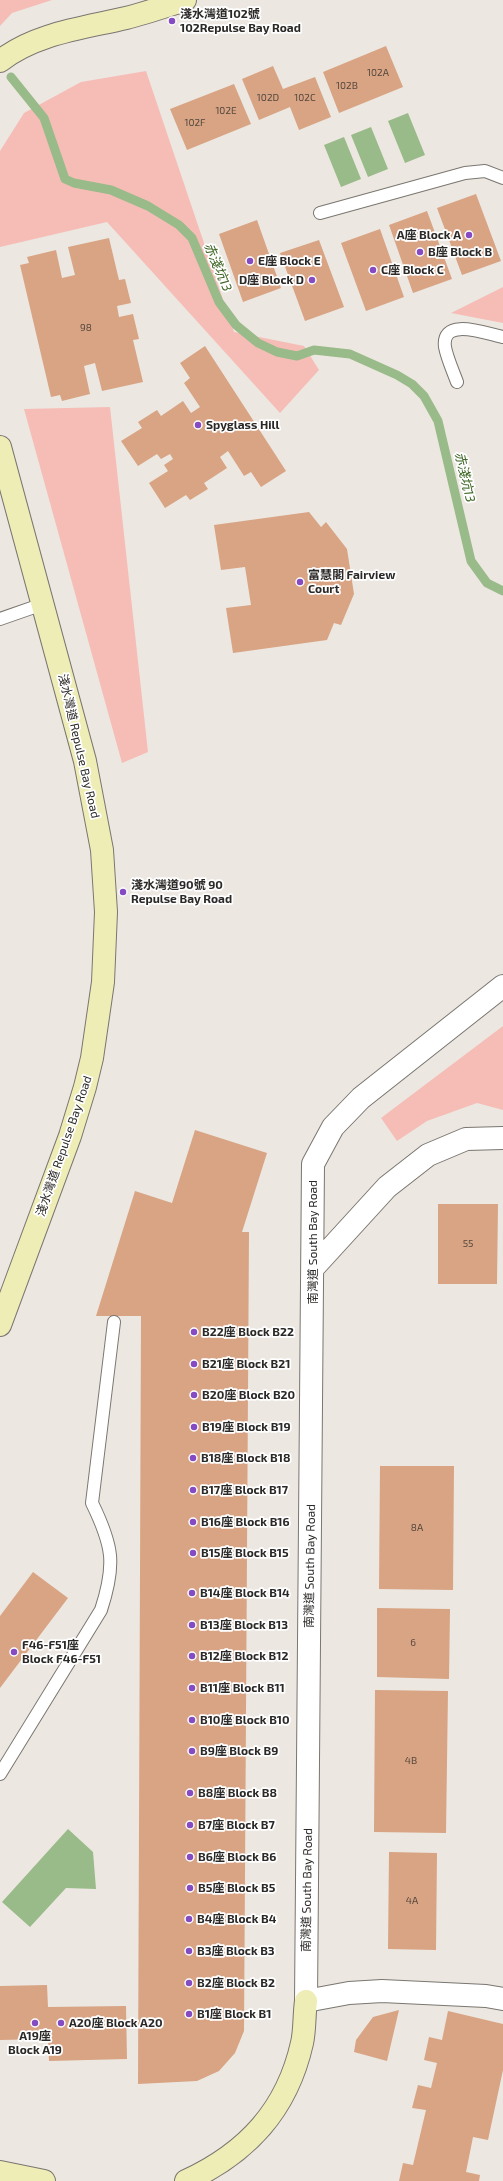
<!DOCTYPE html>
<meta charset="utf-8">
<style>
body{margin:0}
canvas{display:block;background:#ece7e0}
</style>
<canvas width="503" height="2181"></canvas>
<script>
const g = document.querySelector('canvas').getContext('2d');
g.lineJoin = 'round';
function paint(path, color) { g.fillStyle = color; g.fill(path, 'evenodd'); }
function strokePath(path, color, width, dash) { g.strokeStyle = color; g.lineWidth = width; g.lineCap = dash ? 'butt' : 'round'; g.setLineDash(dash || []); g.stroke(path); }
function label(font, color, halo, rows, align = 'center') {
  g.font = font + ' "Exo 2","Noto Sans TC",sans-serif'; g.lineWidth = 3.5; g.setLineDash([]); g.textBaseline = 'middle'; g.strokeStyle = halo; g.fillStyle = color; for (const [text, x, y, turn = 0] of rows) {
    g.save(); g.translate(x, y); g.rotate((+turn || 0) * Math.PI / 180); g.textAlign = isNaN(turn) ? turn : align; if (halo) g.strokeText(text, 0, 0); g.fillText(text, 0, 0); g.restore();
  }
}
paint(new Path2D(`
 M 0,0 L 52,0 L 12,13 L 0,26 Z
 M 146,71 L 234,332 L 304,346 L 319,370 L 280,413 L 107,222 L 0,247 L 0,151 L 24,113 L 81,82 Z
 M 503,287 L 503,323 L 451,313 Z
 M 110,407 L 148,752 L 122,763 L 24,409 Z
 M 503,1026 L 503,1110 L 477,1103 L 427,1121 L 397,1141 L 381,1118 Z`), '#f6bdb7');
paint(new Path2D(`
 M 408,113 L 425,155 L 405,163 L 388,121 Z
 M 371,127 L 388,169 L 368,177 L 351,135 Z
 M 344,137 L 361,179 L 341,187 L 324,145 Z
 M 68,1829 L 93,1852 L 96,1889 L 66,1888 L 30,1927 L 2,1902 Z`), '#99ba89');
strokePath(new Path2D(`
 M 11,77 L 44,118 L 65,179 L 74,183 L 111,190 L 148,206 L 179,225 L 192,238 L 219,302 L 236,325 L 258,343 L 277,352 L 297,356 L 314,350 L 350,354 L 397,375 L 412,384 L 424,396 L 438,421 L 471,561 L 487,583 L 503,591`), '#99ba89', 9);
paint(new Path2D(`
 M 386,46 L 403,87 L 339,113 L 323,72 Z
 M 273,66 L 283,89 L 315,77 L 331,117 L 299,130 L 290,107 L 259,120 L 242,79 Z
 M 234,84 L 251,124 L 187,150 L 170,109 Z
 M 476,194 L 501,261 L 462,275 L 437,208 Z
 M 427,211 L 452,279 L 413,293 L 389,225 Z
 M 257,220 L 281,288 L 243,302 L 219,234 Z
 M 380,229 L 404,297 L 366,311 L 341,243 Z
 M 109,238 L 119,280 L 125,279 L 131,303 L 117,306 L 119,317 L 133,314 L 139,339 L 133,340 L 143,382 L 102,391 L 95,363 L 84,366 L 90,394 L 62,401 L 60,395 L 51,397 L 20,265 L 29,263 L 27,257 L 56,250 L 62,278 L 75,275 L 68,247 Z
 M 319,240 L 344,307 L 305,321 L 280,253 Z
 M 205,346 L 286,471 L 261,487 L 251,472 L 244,476 L 228,451 L 220,457 L 227,468 L 204,483 L 208,489 L 190,500 L 186,495 L 165,508 L 149,483 L 168,471 L 164,465 L 173,459 L 170,454 L 161,459 L 157,454 L 138,466 L 121,441 L 142,428 L 138,422 L 157,410 L 161,416 L 183,401 L 191,413 L 200,407 L 184,383 L 190,378 L 180,363 Z
 M 309,512 L 321,527 L 326,522 L 347,549 L 354,594 L 341,625 L 334,623 L 327,640 L 233,653 L 226,608 L 251,605 L 245,567 L 221,570 L 214,525 Z
 M 195,1130 L 267,1153 L 242,1232 L 249,1232 L 244,2031 L 235,2053 L 219,2071 L 197,2081 L 138,2084 L 141,1316 L 96,1316 L 135,1191 L 172,1203 Z
 M 438,1204 L 498,1204 L 497,1284 L 438,1284 Z
 M 380,1466 L 454,1466 L 453,1590 L 379,1589 Z
 M 33,1572 L 68,1598 L 0,1688 L 0,1616 Z
 M 377,1608 L 450,1609 L 449,1679 L 377,1677 Z
 M 375,1690 L 448,1691 L 446,1833 L 374,1832 Z
 M 389,1852 L 437,1853 L 436,1950 L 388,1949 Z
 M 47,1985 L 48,2007 L 126,2006 L 127,2059 L 49,2061 L 48,2039 L 0,2040 L 0,1986 Z
 M 399,2010 L 387,2061 L 354,2052 L 356,2040 L 373,2017 Z
 M 448,2011 L 503,2024 L 503,2070 L 488,2140 L 473,2137 L 466,2172 L 480,2175 L 479,2181 L 399,2181 L 403,2163 L 413,2165 L 426,2110 L 412,2108 L 418,2085 L 431,2088 L 437,2063 L 424,2060 L 429,2037 L 442,2040 Z`), '#d8a484');
const lane = new Path2D(`
 M 320,213 L 465,173 L 485,171 L 503,178
 M 457,382 C 453,371 447,358 445,347 C 441,316 487,334 503,337
 M 0,619 L 43,604
 M 0,1774 L 101,1610 C 116,1564 113,1546 92,1503 L 114,1322`);
const street = new Path2D(`
 M 503,986 L 361,1098 L 333,1127 L 313,1164 L 306,2001 L 349,1993 L 382,1991 L 486,1996 L 503,1999
 M 313,1268 L 387,1187 L 428,1155 L 466,1139 L 503,1138`);
const secondary = new Path2D(`
 M 0,61 C 36,33 84,28 126,18 C 146,13 166,6 185,0
 M 0,447 L 85,761 L 102,850 L 106,912 L 103,982 L 92,1058 L 85,1087 L 70,1136 L 0,1325
 M 0,2172 L 44,2181
 M 186,2181 C 247,2153 287,2110 302,2043 C 305,2030 304,2015 306,2001`);
strokePath(lane, '#7a7670', 14);
strokePath(street, '#7a7670', 24);
strokePath(secondary, '#7a7670', 24);
strokePath(lane, '#fff', 12);
strokePath(street, '#fff', 22);
strokePath(secondary, '#eeedb6', 22);
for (const [x, y, r, color] of [
 [172,21,4,"#854bc2"],
 [469,235,4,"#854bc2"],
 [420,252,4,"#854bc2"],
 [250,261,4,"#854bc2"],
 [373,270,4,"#854bc2"],
 [312,280,4,"#854bc2"],
 [198,425,4,"#854bc2"],
 [300,582,4,"#854bc2"],
 [123,892,4,"#854bc2"],
 [194,1332,4,"#854bc2"],
 [194,1364,4,"#854bc2"],
 [194,1395,4,"#854bc2"],
 [194,1427,4,"#854bc2"],
 [193,1458,4,"#854bc2"],
 [193,1490,4,"#854bc2"],
 [193,1522,4,"#854bc2"],
 [193,1553,4,"#854bc2"],
 [192,1593,4,"#854bc2"],
 [192,1625,4,"#854bc2"],
 [14,1652,4,"#854bc2"],
 [192,1656,4,"#854bc2"],
 [192,1688,4,"#854bc2"],
 [192,1720,4,"#854bc2"],
 [192,1751,4,"#854bc2"],
 [190,1793,4,"#854bc2"],
 [190,1825,4,"#854bc2"],
 [190,1857,4,"#854bc2"],
 [190,1888,4,"#854bc2"],
 [189,1919,4,"#854bc2"],
 [189,1951,4,"#854bc2"],
 [189,1983,4,"#854bc2"],
 [189,2014,4,"#854bc2"],
 [35,2023,4,"#854bc2"],
 [61,2023,4,"#854bc2"]
]) { const dot = new Path2D(); dot.arc(x, y, r, 0, 2 * Math.PI); g.fillStyle = color; g.fill(dot); strokePath(dot, '#fff', 1.5); }
label('10px', '#56483e', null, [
 ["102A",378,73],
 ["102B",347,86],
 ["102D",268,98],
 ["102C",305,98],
 ["102E",226,111],
 ["102F",195,123],
 ["98",86,328],
 ["55",468,1244],
 ["8A",417,1528],
 ["6",413,1643],
 ["4B",411,1761],
 ["4A",412,1901]
]);
label('bold 12px', '#2b2927', '#fff', [
 ["淺水灣道102號",180,14],
 ["102Repulse Bay Road",180,28],
 ["A座 Block A",461,235,"right"],
 ["B座 Block B",428,252],
 ["E座 Block E",258,261],
 ["C座 Block C",381,270],
 ["D座 Block D",304,280,"right"],
 ["Spyglass Hill",206,425],
 ["富慧閣 Fairview",308,575],
 ["Court",308,589],
 ["淺水灣道90號 90",131,885],
 ["Repulse Bay Road",131,899],
 ["B22座 Block B22",202,1332],
 ["B21座 Block B21",202,1364],
 ["B20座 Block B20",202,1395],
 ["B19座 Block B19",202,1427],
 ["B18座 Block B18",201,1458],
 ["B17座 Block B17",201,1490],
 ["B16座 Block B16",201,1522],
 ["B15座 Block B15",201,1553],
 ["B14座 Block B14",200,1593],
 ["B13座 Block B13",200,1625],
 ["F46-F51座",22,1645],
 ["Block F46-F51",22,1659],
 ["B12座 Block B12",200,1656],
 ["B11座 Block B11",200,1688],
 ["B10座 Block B10",200,1720],
 ["B9座 Block B9",200,1751],
 ["B8座 Block B8",198,1793],
 ["B7座 Block B7",198,1825],
 ["B6座 Block B6",198,1857],
 ["B5座 Block B5",198,1888],
 ["B4座 Block B4",197,1919],
 ["B3座 Block B3",197,1951],
 ["B2座 Block B2",197,1983],
 ["B1座 Block B1",197,2014],
 ["A20座 Block A20",69,2023],
 ["A19座",35,2036,"center"],
 ["Block A19",35,2050,"center"]
], 'left');
label('12px', '#2b2927', '#fff', [
 ["淺水灣道 Repulse Bay Road",79,746,77],
 ["淺水灣道 Repulse Bay Road",64,1146,-71],
 ["南灣道 South Bay Road",313,1242,-90],
 ["南灣道 South Bay Road",310,1566,-89],
 ["南灣道 South Bay Road",307,1890,-89]
]);
label('italic 13px', '#3b6421', '#fff', [
 ["赤淺坑13",218,267,67],
 ["赤淺坑13",465,477,77]
]);
</script>
